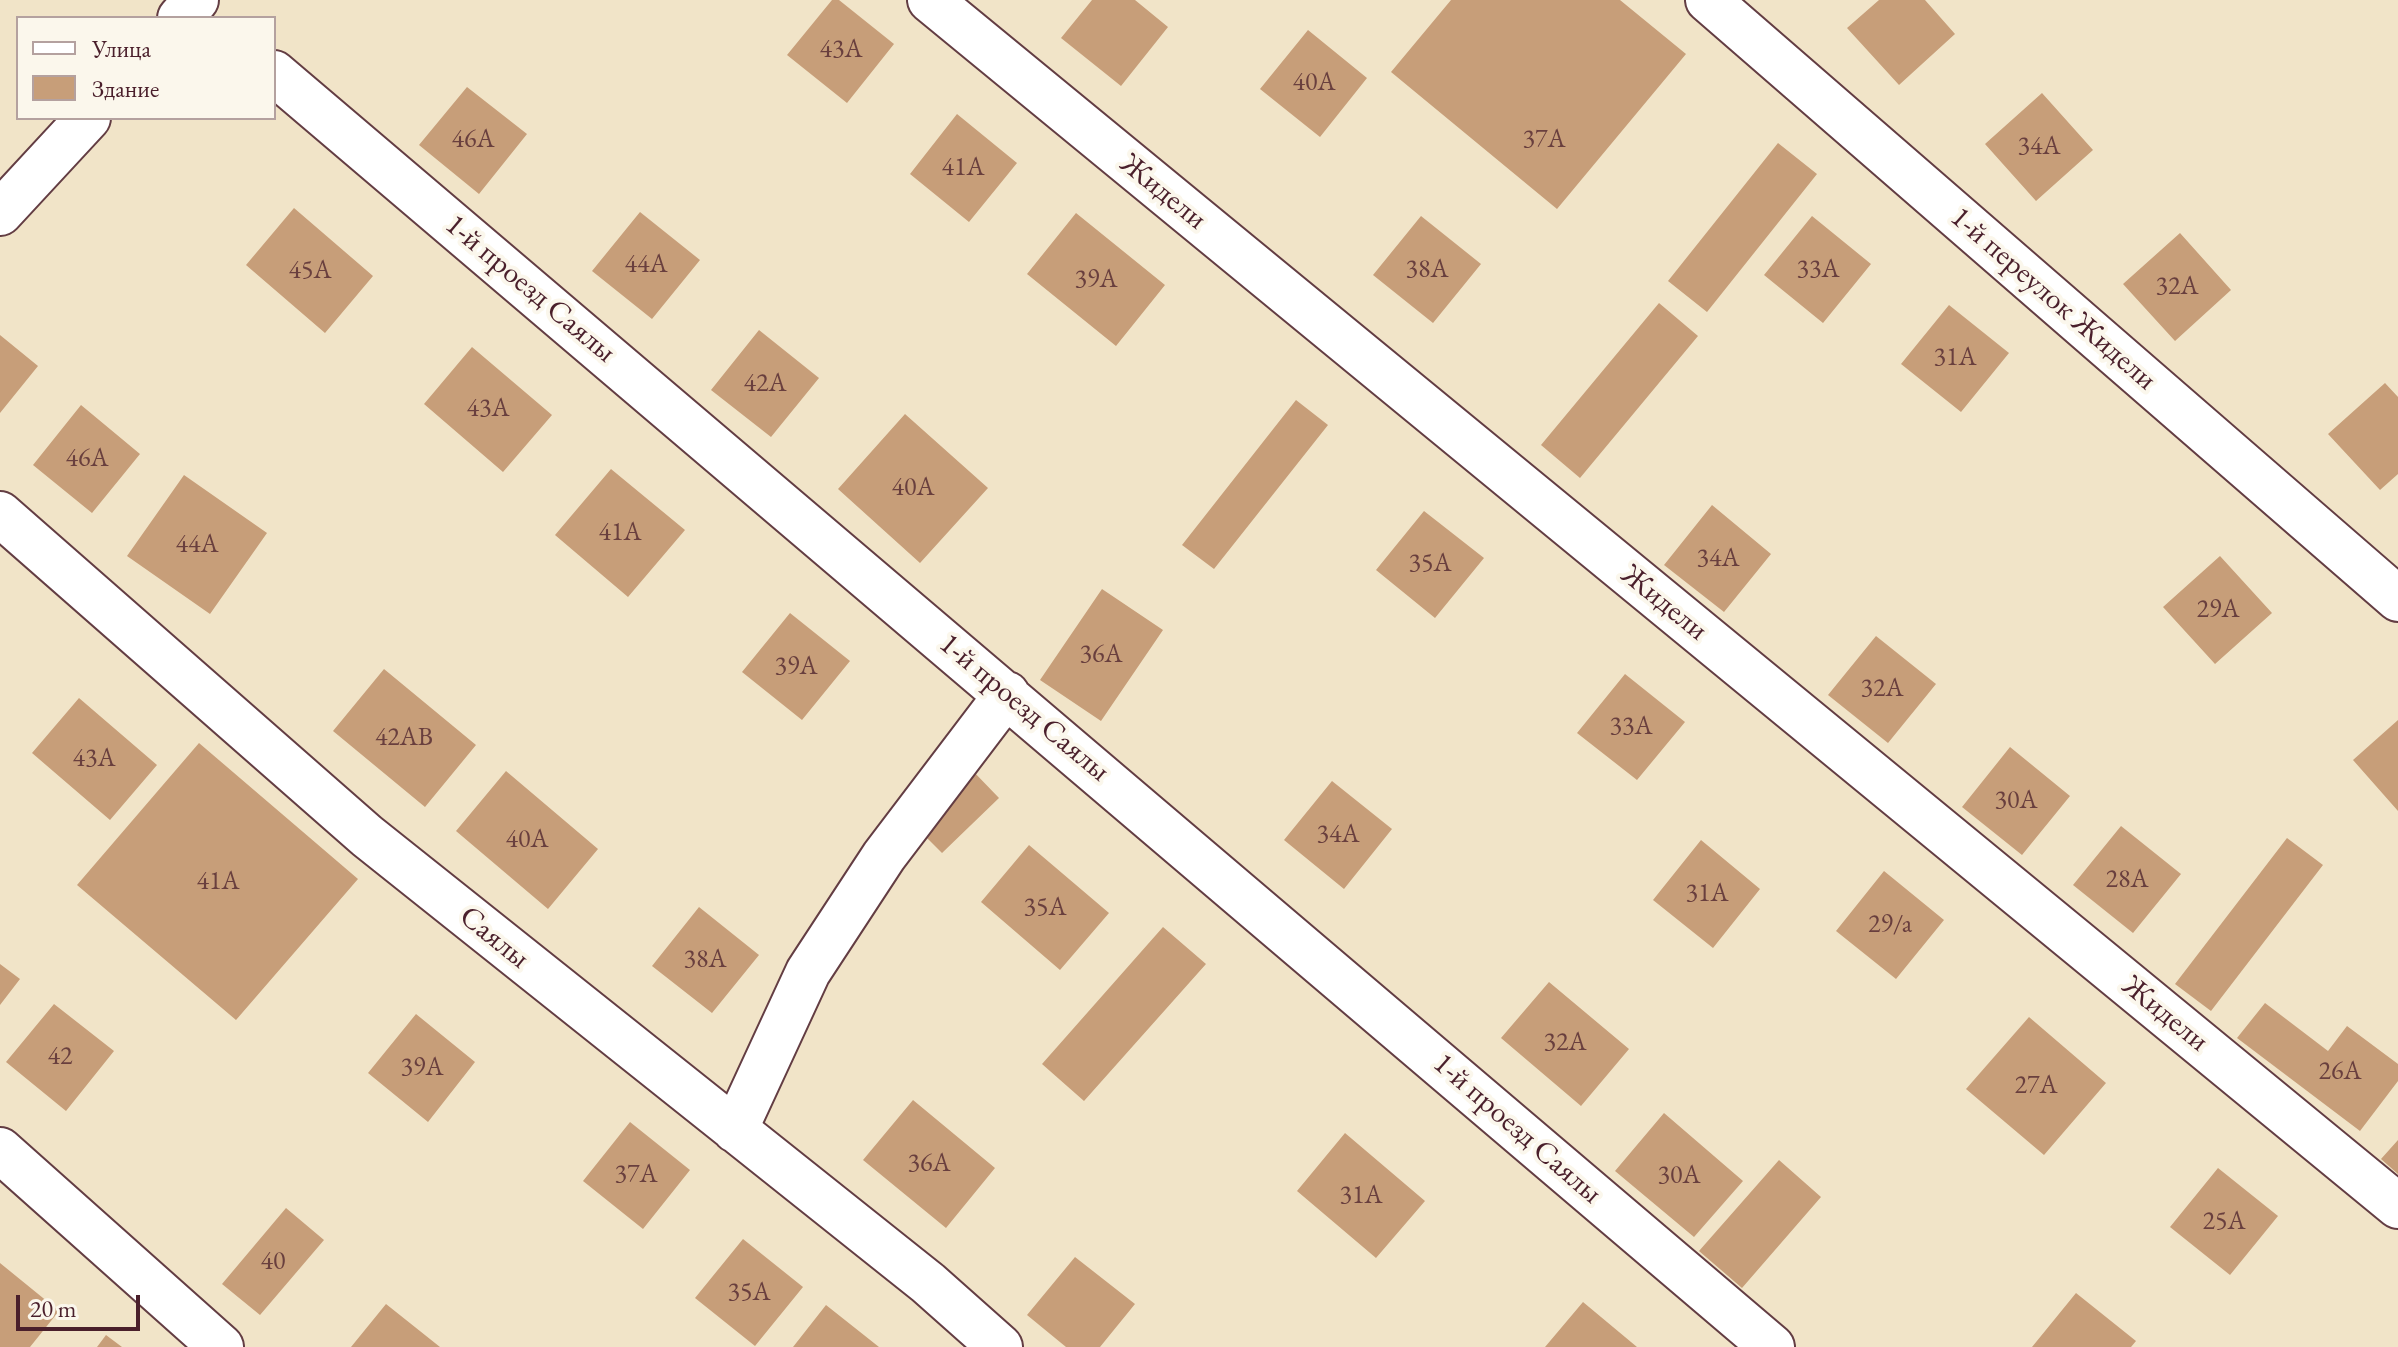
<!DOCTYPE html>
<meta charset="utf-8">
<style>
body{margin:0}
#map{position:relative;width:2398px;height:1347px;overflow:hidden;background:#f1e4c8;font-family:"EB Garamond",serif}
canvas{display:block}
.legend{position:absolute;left:16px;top:16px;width:260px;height:104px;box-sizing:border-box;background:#fbf7ec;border:2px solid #b4a19f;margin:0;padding:10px 14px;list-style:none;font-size:24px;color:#4a1f2b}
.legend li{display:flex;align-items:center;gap:16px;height:40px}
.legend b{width:40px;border:2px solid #b4a19f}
.scale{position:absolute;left:16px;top:1295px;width:124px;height:36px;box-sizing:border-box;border:4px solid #4a1f2b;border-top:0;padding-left:10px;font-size:24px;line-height:28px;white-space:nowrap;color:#4a1f2b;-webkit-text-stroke:6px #fbf7ec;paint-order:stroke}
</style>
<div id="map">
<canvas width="2398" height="1347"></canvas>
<ul class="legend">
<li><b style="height:10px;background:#fff"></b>Улица</li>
<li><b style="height:22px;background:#c79e79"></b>Здание</li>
</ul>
<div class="scale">20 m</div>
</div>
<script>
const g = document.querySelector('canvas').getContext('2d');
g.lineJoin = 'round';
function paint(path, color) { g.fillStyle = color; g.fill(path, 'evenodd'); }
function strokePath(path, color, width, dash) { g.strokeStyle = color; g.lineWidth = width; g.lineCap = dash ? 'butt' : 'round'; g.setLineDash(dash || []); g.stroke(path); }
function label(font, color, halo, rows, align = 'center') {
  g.font = font + ' "EB Garamond",serif'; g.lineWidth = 8; g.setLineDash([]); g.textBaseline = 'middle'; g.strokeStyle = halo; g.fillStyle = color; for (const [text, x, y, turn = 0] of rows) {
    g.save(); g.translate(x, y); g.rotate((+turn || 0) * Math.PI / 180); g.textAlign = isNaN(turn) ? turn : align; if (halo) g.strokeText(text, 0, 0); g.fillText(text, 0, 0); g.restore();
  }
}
paint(new Path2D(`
 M 832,0 L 839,0 L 894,44 L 847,103 L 787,55 Z
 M 1092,0 L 1135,0 L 1168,27 L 1121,86 L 1061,38 Z
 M 1451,0 L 1620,0 L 1686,54 L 1557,209 L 1391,72 Z
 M 1879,0 L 1925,0 L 1955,34 L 1899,85 L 1847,28 Z
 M 1308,30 L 1367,78 L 1320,137 L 1260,89 Z
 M 467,87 L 527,134 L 479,194 L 419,145 Z
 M 2042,93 L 2093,150 L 2036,201 L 1985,144 Z
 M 957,114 L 1017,163 L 969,222 L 910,174 Z
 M 1778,143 L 1817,174 L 1707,312 L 1668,281 Z
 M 294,208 L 373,276 L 325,333 L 246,265 Z
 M 640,212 L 700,260 L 652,319 L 592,271 Z
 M 1076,213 L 1165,285 L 1116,346 L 1027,274 Z
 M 1421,216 L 1481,264 L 1433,323 L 1373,275 Z
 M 1812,216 L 1871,264 L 1823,323 L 1764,275 Z
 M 2180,233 L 2231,290 L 2175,341 L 2123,284 Z
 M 1659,303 L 1698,336 L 1580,478 L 1541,445 Z
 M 1949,305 L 2009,353 L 1961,412 L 1901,364 Z
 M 759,330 L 819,378 L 771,437 L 711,390 Z
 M 0,335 L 38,366 L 0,413 Z
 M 472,347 L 552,415 L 503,472 L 424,404 Z
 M 2385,383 L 2398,397 L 2398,474 L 2380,490 L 2328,434 Z
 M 1296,400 L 1328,425 L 1214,569 L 1182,545 Z
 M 81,405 L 140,454 L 92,513 L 33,465 Z
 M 905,414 L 988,488 L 920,563 L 838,489 Z
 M 611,469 L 685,530 L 628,597 L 555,535 Z
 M 184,475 L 267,533 L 210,614 L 127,556 Z
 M 1712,505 L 1771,554 L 1724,612 L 1664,565 Z
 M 1424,511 L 1484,558 L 1435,618 L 1376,570 Z
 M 2220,556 L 2272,613 L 2215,664 L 2163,607 Z
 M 1102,589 L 1163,630 L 1101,721 L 1040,680 Z
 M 790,613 L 850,661 L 802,720 L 742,672 Z
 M 1876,636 L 1936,684 L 1888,743 L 1828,695 Z
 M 384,669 L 476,745 L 425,807 L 333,731 Z
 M 1625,674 L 1685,722 L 1637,780 L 1577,733 Z
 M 79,698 L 157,765 L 110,820 L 32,753 Z
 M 2398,720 L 2398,811 L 2353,760 Z
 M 199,743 L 358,879 L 236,1020 L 77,885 Z
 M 2010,747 L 2070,796 L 2022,855 L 1962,807 Z
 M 971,769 L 999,798 L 942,853 L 914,825 Z
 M 506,771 L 598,849 L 548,909 L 456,831 Z
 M 1332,781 L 1392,829 L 1344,889 L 1284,840 Z
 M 2121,826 L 2181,874 L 2133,933 L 2073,885 Z
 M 2287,838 L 2323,865 L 2211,1011 L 2175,984 Z
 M 1701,840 L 1760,889 L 1713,948 L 1653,900 Z
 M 1029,845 L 1109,913 L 1060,970 L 981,902 Z
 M 1884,871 L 1944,920 L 1896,979 L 1836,931 Z
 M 699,907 L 759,955 L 712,1013 L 652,966 Z
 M 1163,927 L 1206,964 L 1084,1101 L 1042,1064 Z
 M 0,964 L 20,979 L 0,1005 Z
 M 1549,982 L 1629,1049 L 1581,1106 L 1501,1038 Z
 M 2265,1003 L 2328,1051 L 2347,1026 L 2398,1064 L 2398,1081 L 2360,1131 L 2237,1038 Z
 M 54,1004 L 114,1051 L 66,1111 L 6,1062 Z
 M 416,1014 L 475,1062 L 428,1122 L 368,1073 Z
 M 2029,1017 L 2106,1083 L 2044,1155 L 1966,1089 Z
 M 913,1100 L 995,1168 L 946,1228 L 863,1160 Z
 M 1664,1113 L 1743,1181 L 1694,1237 L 1615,1171 Z
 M 630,1122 L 690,1170 L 643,1229 L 583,1181 Z
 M 1345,1133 L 1425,1201 L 1376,1258 L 1297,1191 Z
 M 2398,1140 L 2398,1174 L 2381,1159 Z
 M 1779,1160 L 1821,1197 L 1742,1288 L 1699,1251 Z
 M 2218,1168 L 2278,1216 L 2230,1275 L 2170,1227 Z
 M 286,1208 L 324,1240 L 260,1315 L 222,1284 Z
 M 743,1239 L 803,1287 L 755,1346 L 695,1298 Z
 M 1075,1257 L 1135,1304 L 1100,1347 L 1066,1347 L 1027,1315 Z
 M 0,1263 L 59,1311 L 30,1347 L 0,1347 Z
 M 2076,1293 L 2136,1341 L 2131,1347 L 2032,1347 Z
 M 1583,1302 L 1637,1347 L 1545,1347 Z
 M 386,1304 L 440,1347 L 351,1347 Z
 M 826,1305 L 879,1347 L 793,1347 Z
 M 106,1335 L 122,1347 L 97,1347 Z`), '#c79e79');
const minor = new Path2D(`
 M 930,0 L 2398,1206
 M 1708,0 L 2398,599
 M 180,18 L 196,0
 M 274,73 L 1772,1347
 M 0,213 L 88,118
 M 0,514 L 367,836 L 928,1283 L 1000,1347
 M 735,1130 L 808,972 L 884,856 L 1007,694
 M 0,1150 L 221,1347`);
strokePath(minor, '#633d43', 48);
strokePath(minor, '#fff', 44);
label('26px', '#693f3e', null, [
 ["43А",841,50],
 ["40А",1314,83],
 ["46А",473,140],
 ["37А",1544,140],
 ["34А",2039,147],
 ["41А",963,168],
 ["44А",646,265],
 ["38А",1427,270],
 ["33А",1818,270],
 ["45А",310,271],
 ["39А",1096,280],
 ["32А",2177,287],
 ["31А",1955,358],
 ["42А",765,384],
 ["43А",488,409],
 ["46А",87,459],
 ["40А",913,488],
 ["41А",620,533],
 ["44А",197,545],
 ["34А",1718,559],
 ["35А",1430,564],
 ["29А",2218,610],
 ["36А",1101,655],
 ["39А",796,667],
 ["32А",1882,689],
 ["33А",1631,727],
 ["42АВ",404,738],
 ["43А",94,759],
 ["30А",2016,801],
 ["34А",1338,835],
 ["40А",527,840],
 ["28А",2127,880],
 ["41А",218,882],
 ["31А",1707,894],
 ["35А",1045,908],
 ["29/а",1890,925],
 ["38А",705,960],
 ["32А",1565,1043],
 ["42",60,1057],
 ["39А",422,1068],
 ["26А",2340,1072],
 ["27А",2036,1086],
 ["36А",929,1164],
 ["37А",636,1175],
 ["30А",1679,1176],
 ["31А",1361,1196],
 ["25А",2224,1222],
 ["40",273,1262],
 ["35А",749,1293]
]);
label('30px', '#4a1f2b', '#fbf7ec', [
 ["Жидели",1163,192,39],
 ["1-й проезд Саялы",530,289,40],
 ["1-й переулок Жидели",2053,299,41],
 ["Жидели",1664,603,39],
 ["1-й проезд Саялы",1024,708,40],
 ["Саялы",494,938,39],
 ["Жидели",2165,1014,39],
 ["1-й проезд Саялы",1517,1129,41]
]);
</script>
